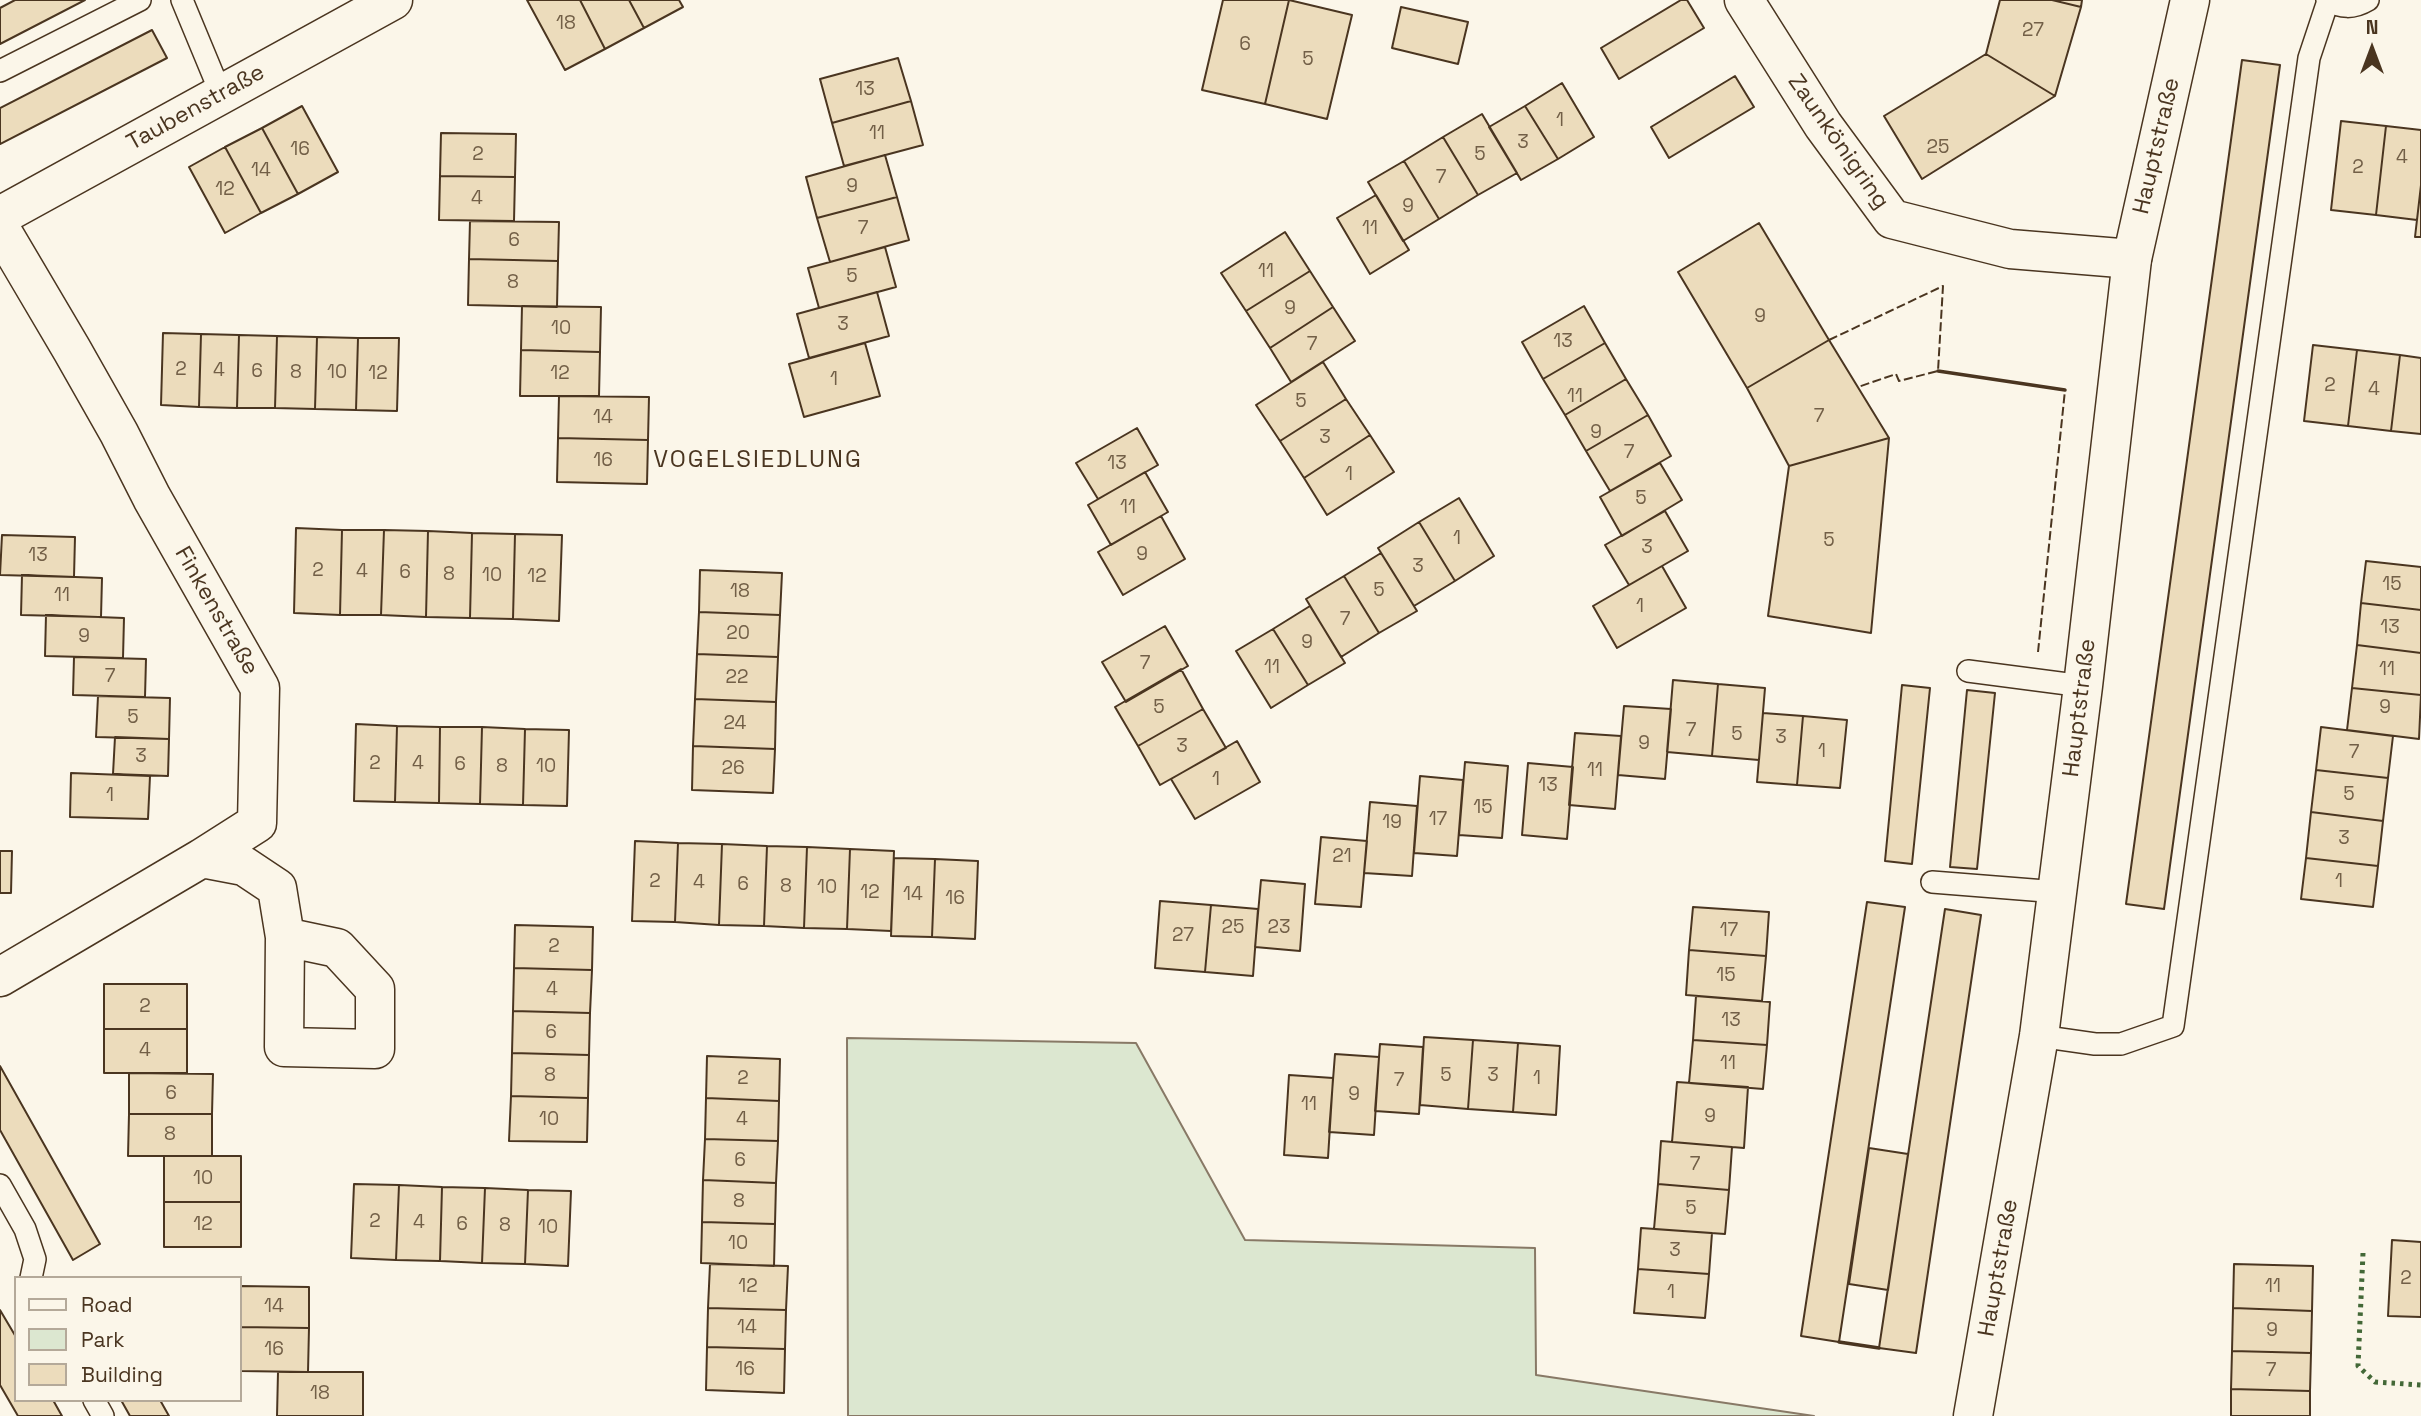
<!DOCTYPE html>
<meta charset="utf-8">
<style>
body{margin:0}
#map{position:relative;width:2421px;height:1416px;overflow:hidden;background:#fbf6e9;font-family:"Space Grotesk",sans-serif}
canvas{display:block}
.legend{position:absolute;left:14px;top:1276px;width:228px;height:126px;box-sizing:border-box;background:#fbf6e9;border:2px solid #b4a999;margin:0;padding:9px 12px;list-style:none;font-size:21px;color:#4a3520}
.legend li{display:flex;align-items:center;gap:14px;height:35px}
.legend b{width:35px;border:2px solid #b4a999}
.north{position:absolute;left:2337px;top:14px;width:70px;height:70px;-webkit-text-stroke:5px #fbf6e9;paint-order:stroke;rotate:0deg;font-size:19px;font-weight:700;line-height:28px;text-align:center;color:#4a3520}
.north::after{content:'';display:block;margin:auto;width:24px;height:32px;background:#4a3520;clip-path:polygon(50% 0,100% 100%,50% 72%,0 100%)}
</style>
<div id="map">
<canvas width="2421" height="1416"></canvas>
<ul class="legend">
<li><b style="height:9px;background:#fbf6e9"></b>Road</li>
<li><b style="height:19px;background:#dce7d0"></b>Park</li>
<li><b style="height:19px;background:#ecdcbc"></b>Building</li>
</ul>
<div class="north">N</div>
</div>
<script>
const g = document.querySelector('canvas').getContext('2d');
g.lineJoin = 'round';
function paint(path, color) { g.fillStyle = color; g.fill(path, 'evenodd'); }
function strokePath(path, color, width, dash) { g.strokeStyle = color; g.lineWidth = width; g.lineCap = dash ? 'butt' : 'round'; g.setLineDash(dash || []); g.stroke(path); }
function label(font, color, halo, rows, align = 'center') {
  g.font = font + ' "Space Grotesk",sans-serif'; g.lineWidth = 5; g.setLineDash([]); g.textBaseline = 'middle'; g.strokeStyle = halo; g.fillStyle = color; for (const [text, x, y, turn = 0] of rows) {
    g.save(); g.translate(x, y); g.rotate((+turn || 0) * Math.PI / 180); g.textAlign = isNaN(turn) ? turn : align; if (halo) g.strokeText(text, 0, 0); g.fillText(text, 0, 0); g.restore();
  }
}
const green = new Path2D(`
 M 847,1038 L 1136,1043 L 1245,1240 L 1535,1248 L 1536,1375 L 1814,1416 L 848,1416 Z`);
paint(green, '#dce7d0');
strokePath(green, '#887966', 2);
const building = new Path2D(`
 M 15,0 L 85,0 L 0,44 L 0,8 Z
 M 527,0 L 580,0 L 605,49 L 565,70 Z
 M 580,0 L 629,0 L 644,28 L 605,49 Z
 M 629,0 L 679,0 L 683,7 L 644,28 Z
 M 1223,0 L 1289,0 L 1265,104 L 1202,90 Z
 M 1289,0 L 1352,15 L 1327,119 L 1265,104 Z
 M 1681,0 L 1687,0 L 1704,28 L 1619,79 L 1601,48 Z
 M 2000,0 L 2052,0 L 2081,7 L 2055,96 L 1986,54 Z
 M 2052,0 L 2082,0 L 2081,7 Z
 M 1401,7 L 1468,22 L 1458,64 L 1392,48 Z
 M 152,30 L 167,58 L 0,144 L 0,108 Z
 M 1986,54 L 2055,96 L 1922,179 L 1884,116 Z
 M 898,58 L 911,101 L 832,123 L 820,79 Z
 M 2242,60 L 2280,65 L 2164,909 L 2126,904 Z
 M 1735,76 L 1754,107 L 1669,158 L 1651,127 Z
 M 1562,83 L 1594,137 L 1558,159 L 1525,106 Z
 M 911,101 L 923,145 L 844,166 L 832,123 Z
 M 302,106 L 338,172 L 298,194 L 262,128 Z
 M 1525,106 L 1558,159 L 1521,180 L 1489,127 Z
 M 1482,114 L 1517,173 L 1478,195 L 1443,137 Z
 M 2341,121 L 2386,126 L 2376,215 L 2331,210 Z
 M 2386,126 L 2421,130 L 2421,185 L 2417,220 L 2376,215 Z
 M 262,128 L 298,194 L 261,213 L 225,147 Z
 M 441,133 L 516,134 L 515,177 L 440,176 Z
 M 1443,137 L 1478,195 L 1439,219 L 1404,161 Z
 M 225,147 L 261,213 L 225,233 L 189,167 Z
 M 885,155 L 897,197 L 817,218 L 806,177 Z
 M 1404,161 L 1439,219 L 1403,241 L 1368,182 Z
 M 440,176 L 515,177 L 514,221 L 439,220 Z
 M 2421,185 L 2421,237 L 2415,237 Z
 M 1376,195 L 1409,250 L 1370,274 L 1337,218 Z
 M 897,197 L 909,240 L 830,262 L 817,218 Z
 M 470,221 L 559,222 L 558,261 L 469,259 Z
 M 1759,223 L 1829,340 L 1747,388 L 1678,272 Z
 M 1285,232 L 1310,271 L 1246,311 L 1221,273 Z
 M 885,247 L 896,287 L 819,308 L 808,268 Z
 M 469,259 L 558,261 L 557,307 L 468,305 Z
 M 1310,271 L 1333,307 L 1270,348 L 1246,311 Z
 M 877,292 L 889,336 L 809,358 L 797,314 Z
 M 522,306 L 601,307 L 600,352 L 521,350 Z
 M 1584,306 L 1605,343 L 1543,379 L 1522,342 Z
 M 1333,307 L 1355,341 L 1291,382 L 1270,348 Z
 M 163,333 L 201,334 L 199,407 L 161,405 Z
 M 201,334 L 239,335 L 237,408 L 199,407 Z
 M 239,335 L 277,336 L 275,408 L 237,408 Z
 M 277,336 L 317,337 L 315,409 L 275,408 Z
 M 317,337 L 358,338 L 356,410 L 315,409 Z
 M 358,338 L 399,338 L 397,411 L 356,410 Z
 M 1829,340 L 1889,438 L 1789,466 L 1747,388 Z
 M 865,343 L 880,396 L 804,417 L 789,364 Z
 M 1605,343 L 1626,379 L 1565,415 L 1543,379 Z
 M 2313,345 L 2357,350 L 2348,426 L 2304,421 Z
 M 521,350 L 600,352 L 599,396 L 520,396 Z
 M 2357,350 L 2400,355 L 2391,431 L 2348,426 Z
 M 2400,355 L 2421,358 L 2421,434 L 2391,431 Z
 M 1323,362 L 1346,399 L 1280,441 L 1256,405 Z
 M 1626,379 L 1648,415 L 1586,451 L 1565,415 Z
 M 559,396 L 649,397 L 648,440 L 558,438 Z
 M 1346,399 L 1370,435 L 1304,478 L 1280,441 Z
 M 1648,415 L 1671,456 L 1610,491 L 1586,451 Z
 M 1137,428 L 1158,465 L 1098,499 L 1076,463 Z
 M 1370,435 L 1394,472 L 1327,515 L 1304,478 Z
 M 558,438 L 648,440 L 647,484 L 557,482 Z
 M 1889,438 L 1871,633 L 1768,616 L 1789,466 Z
 M 1660,463 L 1682,500 L 1622,536 L 1600,497 Z
 M 1145,472 L 1168,512 L 1111,545 L 1088,505 Z
 M 1459,498 L 1494,556 L 1455,581 L 1419,522 Z
 M 1665,511 L 1688,551 L 1629,585 L 1605,545 Z
 M 1161,516 L 1185,559 L 1123,595 L 1098,552 Z
 M 1419,522 L 1455,581 L 1414,606 L 1378,548 Z
 M 296,528 L 342,530 L 340,615 L 294,613 Z
 M 342,530 L 384,530 L 381,615 L 340,615 Z
 M 384,530 L 428,531 L 426,617 L 381,615 Z
 M 428,531 L 472,533 L 470,618 L 426,617 Z
 M 472,533 L 515,534 L 513,619 L 470,618 Z
 M 515,534 L 562,535 L 559,621 L 513,619 Z
 M 2,535 L 75,537 L 74,577 L 0,575 Z
 M 1381,553 L 1417,611 L 1379,633 L 1344,576 Z
 M 2366,561 L 2421,567 L 2421,610 L 2361,603 Z
 M 1662,566 L 1686,608 L 1617,648 L 1593,606 Z
 M 700,570 L 782,573 L 780,615 L 699,612 Z
 M 22,575 L 102,578 L 101,617 L 21,615 Z
 M 1344,576 L 1379,633 L 1341,657 L 1306,599 Z
 M 2361,603 L 2421,610 L 2421,653 L 2357,645 Z
 M 1310,606 L 1345,663 L 1308,685 L 1273,629 Z
 M 699,612 L 780,615 L 778,657 L 697,654 Z
 M 46,615 L 124,618 L 123,658 L 45,656 Z
 M 1165,626 L 1188,666 L 1126,702 L 1102,662 Z
 M 1273,629 L 1308,685 L 1271,708 L 1236,651 Z
 M 2357,645 L 2421,653 L 2421,695 L 2352,688 Z
 M 697,654 L 778,657 L 776,702 L 695,699 Z
 M 74,657 L 146,659 L 145,697 L 73,695 Z
 M 1181,669 L 1203,709 L 1138,746 L 1115,707 Z
 M 1673,680 L 1718,684 L 1712,756 L 1667,752 Z
 M 1718,684 L 1765,688 L 1759,760 L 1712,756 Z
 M 1902,685 L 1930,688 L 1912,864 L 1885,861 Z
 M 2352,688 L 2421,695 L 2419,739 L 2347,730 Z
 M 1967,690 L 1995,693 L 1977,869 L 1950,867 Z
 M 98,696 L 170,698 L 169,739 L 96,737 Z
 M 695,699 L 776,702 L 775,749 L 693,746 Z
 M 1624,706 L 1671,709 L 1665,779 L 1618,775 Z
 M 1203,709 L 1226,748 L 1160,785 L 1138,746 Z
 M 1763,713 L 1803,716 L 1797,785 L 1757,782 Z
 M 1803,716 L 1847,720 L 1840,788 L 1797,785 Z
 M 356,724 L 397,726 L 395,802 L 354,801 Z
 M 397,726 L 440,727 L 439,803 L 395,802 Z
 M 440,727 L 482,727 L 480,804 L 439,803 Z
 M 482,727 L 525,729 L 523,805 L 480,804 Z
 M 2321,727 L 2393,736 L 2388,778 L 2316,770 Z
 M 525,729 L 569,730 L 567,806 L 523,805 Z
 M 1575,733 L 1621,736 L 1615,809 L 1569,805 Z
 M 115,737 L 169,739 L 168,776 L 113,774 Z
 M 1237,741 L 1260,782 L 1195,819 L 1171,779 Z
 M 693,746 L 775,749 L 773,793 L 692,790 Z
 M 1465,762 L 1508,766 L 1502,838 L 1459,835 Z
 M 1528,763 L 1573,767 L 1567,839 L 1522,835 Z
 M 2316,770 L 2388,778 L 2383,821 L 2311,812 Z
 M 71,773 L 150,776 L 148,819 L 70,817 Z
 M 1420,776 L 1463,780 L 1457,856 L 1414,853 Z
 M 1370,802 L 1417,806 L 1412,876 L 1364,873 Z
 M 2311,812 L 2383,821 L 2378,866 L 2306,858 Z
 M 1321,837 L 1367,841 L 1361,907 L 1315,904 Z
 M 635,841 L 678,843 L 675,922 L 632,921 Z
 M 678,843 L 722,844 L 719,925 L 675,922 Z
 M 722,844 L 767,846 L 764,926 L 719,925 Z
 M 767,846 L 807,847 L 804,928 L 764,926 Z
 M 807,847 L 850,849 L 847,929 L 804,928 Z
 M 850,849 L 894,851 L 891,931 L 847,929 Z
 M 0,851 L 12,851 L 11,893 L 0,893 Z
 M 894,858 L 935,859 L 932,937 L 891,936 Z
 M 2306,858 L 2378,866 L 2373,907 L 2301,899 Z
 M 935,859 L 978,861 L 975,939 L 932,937 Z
 M 1261,880 L 1305,884 L 1300,951 L 1255,947 Z
 M 1160,901 L 1211,905 L 1205,972 L 1155,968 Z
 M 1867,902 L 1905,907 L 1839,1342 L 1801,1336 Z
 M 1211,905 L 1258,909 L 1253,976 L 1205,972 Z
 M 1693,907 L 1769,912 L 1766,956 L 1689,950 Z
 M 1945,909 L 1981,915 L 1916,1353 L 1879,1348 Z
 M 515,925 L 593,927 L 592,970 L 514,968 Z
 M 1689,950 L 1766,956 L 1762,1001 L 1686,995 Z
 M 514,968 L 592,970 L 590,1013 L 513,1011 Z
 M 104,984 L 187,984 L 187,1029 L 104,1029 Z
 M 1696,996 L 1770,1002 L 1767,1045 L 1693,1040 Z
 M 513,1011 L 590,1013 L 589,1055 L 512,1053 Z
 M 104,1029 L 187,1029 L 187,1073 L 104,1073 Z
 M 1424,1037 L 1473,1040 L 1468,1109 L 1420,1105 Z
 M 1473,1040 L 1518,1043 L 1513,1112 L 1468,1109 Z
 M 1693,1040 L 1767,1045 L 1763,1089 L 1689,1083 Z
 M 1518,1043 L 1560,1046 L 1556,1115 L 1513,1112 Z
 M 1380,1044 L 1423,1047 L 1419,1114 L 1375,1111 Z
 M 512,1053 L 589,1055 L 588,1098 L 511,1096 Z
 M 1335,1054 L 1379,1057 L 1374,1135 L 1329,1132 Z
 M 707,1056 L 780,1059 L 779,1101 L 706,1098 Z
 M 0,1066 L 100,1244 L 73,1260 L 0,1130 Z
 M 129,1073 L 213,1074 L 212,1114 L 129,1114 Z
 M 1289,1075 L 1333,1078 L 1328,1158 L 1284,1155 Z
 M 1677,1082 L 1748,1087 L 1744,1148 L 1672,1142 Z
 M 511,1096 L 588,1098 L 587,1142 L 509,1141 Z
 M 706,1098 L 779,1101 L 778,1141 L 705,1139 Z
 M 129,1114 L 212,1114 L 212,1156 L 128,1156 Z
 M 705,1139 L 778,1141 L 776,1183 L 703,1180 Z
 M 1661,1141 L 1732,1147 L 1729,1190 L 1658,1184 Z
 M 1869,1148 L 1908,1154 L 1888,1290 L 1849,1284 Z
 M 164,1156 L 241,1156 L 241,1202 L 164,1202 Z
 M 703,1180 L 776,1183 L 775,1224 L 702,1222 Z
 M 354,1184 L 399,1185 L 396,1260 L 351,1258 Z
 M 1658,1184 L 1729,1190 L 1725,1234 L 1654,1229 Z
 M 399,1185 L 442,1187 L 440,1261 L 396,1260 Z
 M 442,1187 L 485,1188 L 482,1263 L 440,1261 Z
 M 485,1188 L 528,1190 L 525,1264 L 482,1263 Z
 M 528,1190 L 571,1191 L 568,1266 L 525,1264 Z
 M 164,1202 L 241,1202 L 241,1247 L 164,1247 Z
 M 702,1222 L 775,1224 L 774,1266 L 701,1263 Z
 M 1641,1228 L 1712,1233 L 1709,1274 L 1638,1269 Z
 M 2392,1240 L 2421,1242 L 2421,1317 L 2388,1316 Z
 M 710,1264 L 788,1266 L 786,1310 L 708,1308 Z
 M 2234,1264 L 2313,1266 L 2312,1311 L 2233,1308 Z
 M 1638,1269 L 1709,1274 L 1705,1318 L 1634,1313 Z
 M 240,1286 L 309,1287 L 309,1328 L 240,1327 Z
 M 708,1308 L 786,1310 L 785,1349 L 707,1347 Z
 M 2233,1308 L 2312,1311 L 2311,1353 L 2232,1351 Z
 M 0,1310 L 16,1337 L 16,1400 L 53,1400 L 62,1416 L 18,1416 L 0,1385 Z
 M 240,1327 L 309,1328 L 308,1372 L 240,1371 Z
 M 707,1347 L 785,1349 L 784,1393 L 706,1390 Z
 M 2232,1351 L 2311,1353 L 2310,1391 L 2231,1389 Z
 M 278,1372 L 363,1372 L 363,1416 L 277,1416 Z
 M 2231,1389 L 2310,1391 L 2310,1416 L 2231,1416 Z
 M 121,1400 L 160,1400 L 169,1416 L 130,1416 Z`);
paint(building, '#ecdcbc');
strokePath(building, '#4a3520', 2);
const service = new Path2D(`
 M 182,0 L 221,94
 M 2327,0 C 2341,8 2353,9 2368,0
 M 0,71 L 140,0
 M 1968,671 L 2083,686
 M 1932,882 L 2058,892
 M 2039,1036 L 2095,1044 L 2121,1044 L 2173,1026 L 2309,58 L 2328,1
 M 0,1185 L 25,1229 L 35,1259 L 31,1278
 M 94,1400 L 103,1416`);
const minor = new Path2D(`
 M 1744,0 L 1823,125 L 1892,219 L 2010,249 L 2132,259
 M 0,216 L 393,0
 M 0,228 L 72,350 L 119,433 L 152,498 L 260,688 L 257,823 L 202,858 L 0,977
 M 202,858 L 244,866 L 277,888 L 285,937 L 337,948 L 375,989 L 375,1049 L 284,1047 L 285,937`);
const tertiary = new Path2D(`
 M 1973,1416 L 2039,1036 L 2083,686 L 2132,259 L 2190,0`);
strokePath(service, '#4a3520', 24);
strokePath(minor, '#4a3520', 41);
strokePath(tertiary, '#4a3520', 41);
strokePath(service, '#fbf6e9', 21);
strokePath(minor, '#fbf6e9', 38);
strokePath(tertiary, '#fbf6e9', 38);
strokePath(new Path2D(`
 M 2363,1253 L 2358,1366 L 2375,1382 L 2421,1385`), '#436837', 5, [3.5, 5]);
strokePath(new Path2D(`
 M 1829,340 L 1943,286 L 1938,371 L 1899,381 L 1896,374 L 1858,387
 M 2038,652 L 2065,390`), '#4a3520', 2, [9, 3.5]);
strokePath(new Path2D(`
 M 1938,371 L 2065,390
 M 1839,1342 L 1879,1348`), '#4a3520', 3.5);
label('19px', '#725f47', null, [
 ["18",566,24],
 ["27",2033,31],
 ["6",1245,45],
 ["5",1308,60],
 ["13",865,90],
 ["1",1560,121],
 ["11",877,134],
 ["3",1523,143],
 ["25",1938,148],
 ["16",300,150],
 ["2",478,155],
 ["5",1480,155],
 ["4",2402,158],
 ["2",2358,168],
 ["14",261,171],
 ["7",1441,178],
 ["9",852,187],
 ["12",225,190],
 ["4",477,199],
 ["9",1408,207],
 ["7",863,229],
 ["11",1370,229],
 ["6",514,241],
 ["11",1266,272],
 ["5",852,277],
 ["8",513,283],
 ["9",1290,309],
 ["9",1760,317],
 ["3",843,325],
 ["10",561,329],
 ["13",1563,342],
 ["7",1312,345],
 ["2",181,370],
 ["4",219,371],
 ["6",257,372],
 ["8",296,373],
 ["10",337,373],
 ["12",378,374],
 ["12",560,374],
 ["1",834,380],
 ["2",2330,386],
 ["4",2374,390],
 ["11",1575,397],
 ["5",1301,402],
 ["7",1819,417],
 ["14",603,418],
 ["9",1596,433],
 ["3",1325,438],
 ["7",1629,453],
 ["16",603,461],
 ["13",1117,464],
 ["1",1349,475],
 ["5",1641,499],
 ["11",1128,508],
 ["1",1457,539],
 ["5",1829,541],
 ["3",1647,548],
 ["9",1142,555],
 ["13",38,556],
 ["3",1418,567],
 ["2",318,571],
 ["4",362,572],
 ["6",405,573],
 ["8",449,575],
 ["10",492,576],
 ["12",537,577],
 ["15",2392,585],
 ["5",1379,591],
 ["18",740,592],
 ["11",62,596],
 ["1",1640,607],
 ["7",1345,620],
 ["13",2390,628],
 ["20",738,634],
 ["9",84,637],
 ["9",1307,643],
 ["7",1145,664],
 ["11",1272,668],
 ["11",2387,670],
 ["7",110,677],
 ["22",737,678],
 ["5",1159,708],
 ["9",2385,708],
 ["5",133,718],
 ["24",735,724],
 ["7",1691,731],
 ["5",1737,735],
 ["3",1781,738],
 ["9",1644,744],
 ["3",1182,747],
 ["1",1822,752],
 ["7",2354,753],
 ["3",141,757],
 ["2",375,764],
 ["4",418,764],
 ["6",460,765],
 ["8",502,767],
 ["10",546,767],
 ["26",733,769],
 ["11",1595,771],
 ["1",1216,780],
 ["13",1548,786],
 ["5",2349,795],
 ["1",110,796],
 ["15",1483,808],
 ["17",1438,820],
 ["19",1392,823],
 ["3",2344,839],
 ["21",1342,857],
 ["2",655,882],
 ["1",2339,882],
 ["4",699,883],
 ["6",743,885],
 ["8",786,887],
 ["10",827,888],
 ["12",870,893],
 ["14",913,895],
 ["16",955,899],
 ["25",1233,928],
 ["23",1279,928],
 ["17",1729,931],
 ["27",1183,936],
 ["2",554,947],
 ["15",1726,976],
 ["4",552,990],
 ["2",145,1007],
 ["13",1731,1021],
 ["6",551,1033],
 ["4",145,1051],
 ["11",1728,1064],
 ["8",550,1076],
 ["5",1446,1076],
 ["3",1493,1076],
 ["2",743,1079],
 ["1",1537,1079],
 ["7",1399,1081],
 ["6",171,1094],
 ["9",1354,1095],
 ["11",1309,1105],
 ["9",1710,1117],
 ["10",549,1120],
 ["4",742,1120],
 ["8",170,1135],
 ["6",740,1161],
 ["7",1695,1165],
 ["10",203,1179],
 ["8",739,1202],
 ["5",1691,1209],
 ["2",375,1222],
 ["4",419,1223],
 ["12",203,1225],
 ["6",462,1225],
 ["8",505,1226],
 ["10",548,1228],
 ["10",738,1244],
 ["3",1675,1251],
 ["2",2406,1279],
 ["12",748,1287],
 ["11",2273,1287],
 ["1",1671,1293],
 ["14",274,1307],
 ["14",747,1328],
 ["9",2272,1331],
 ["16",274,1350],
 ["16",745,1370],
 ["7",2271,1371],
 ["18",320,1394]
]);
label('23px', '#4a3520', '#fbf6e9', [
 ["Taubenstraße",196,108,-29],
 ["Zaunkönigring",1838,142,55],
 ["Hauptstraße",2157,146,-77],
 ["Finkenstraße",216,611,60],
 ["Hauptstraße",2080,708,-83],
 ["Hauptstraße",1999,1268,-80]
]);
g.letterSpacing = '2px';
label('24px', '#4a3520', '#fbf6e9', [
 ["VOGELSIEDLUNG",758,460]
]);
g.letterSpacing = '0px';
</script>
